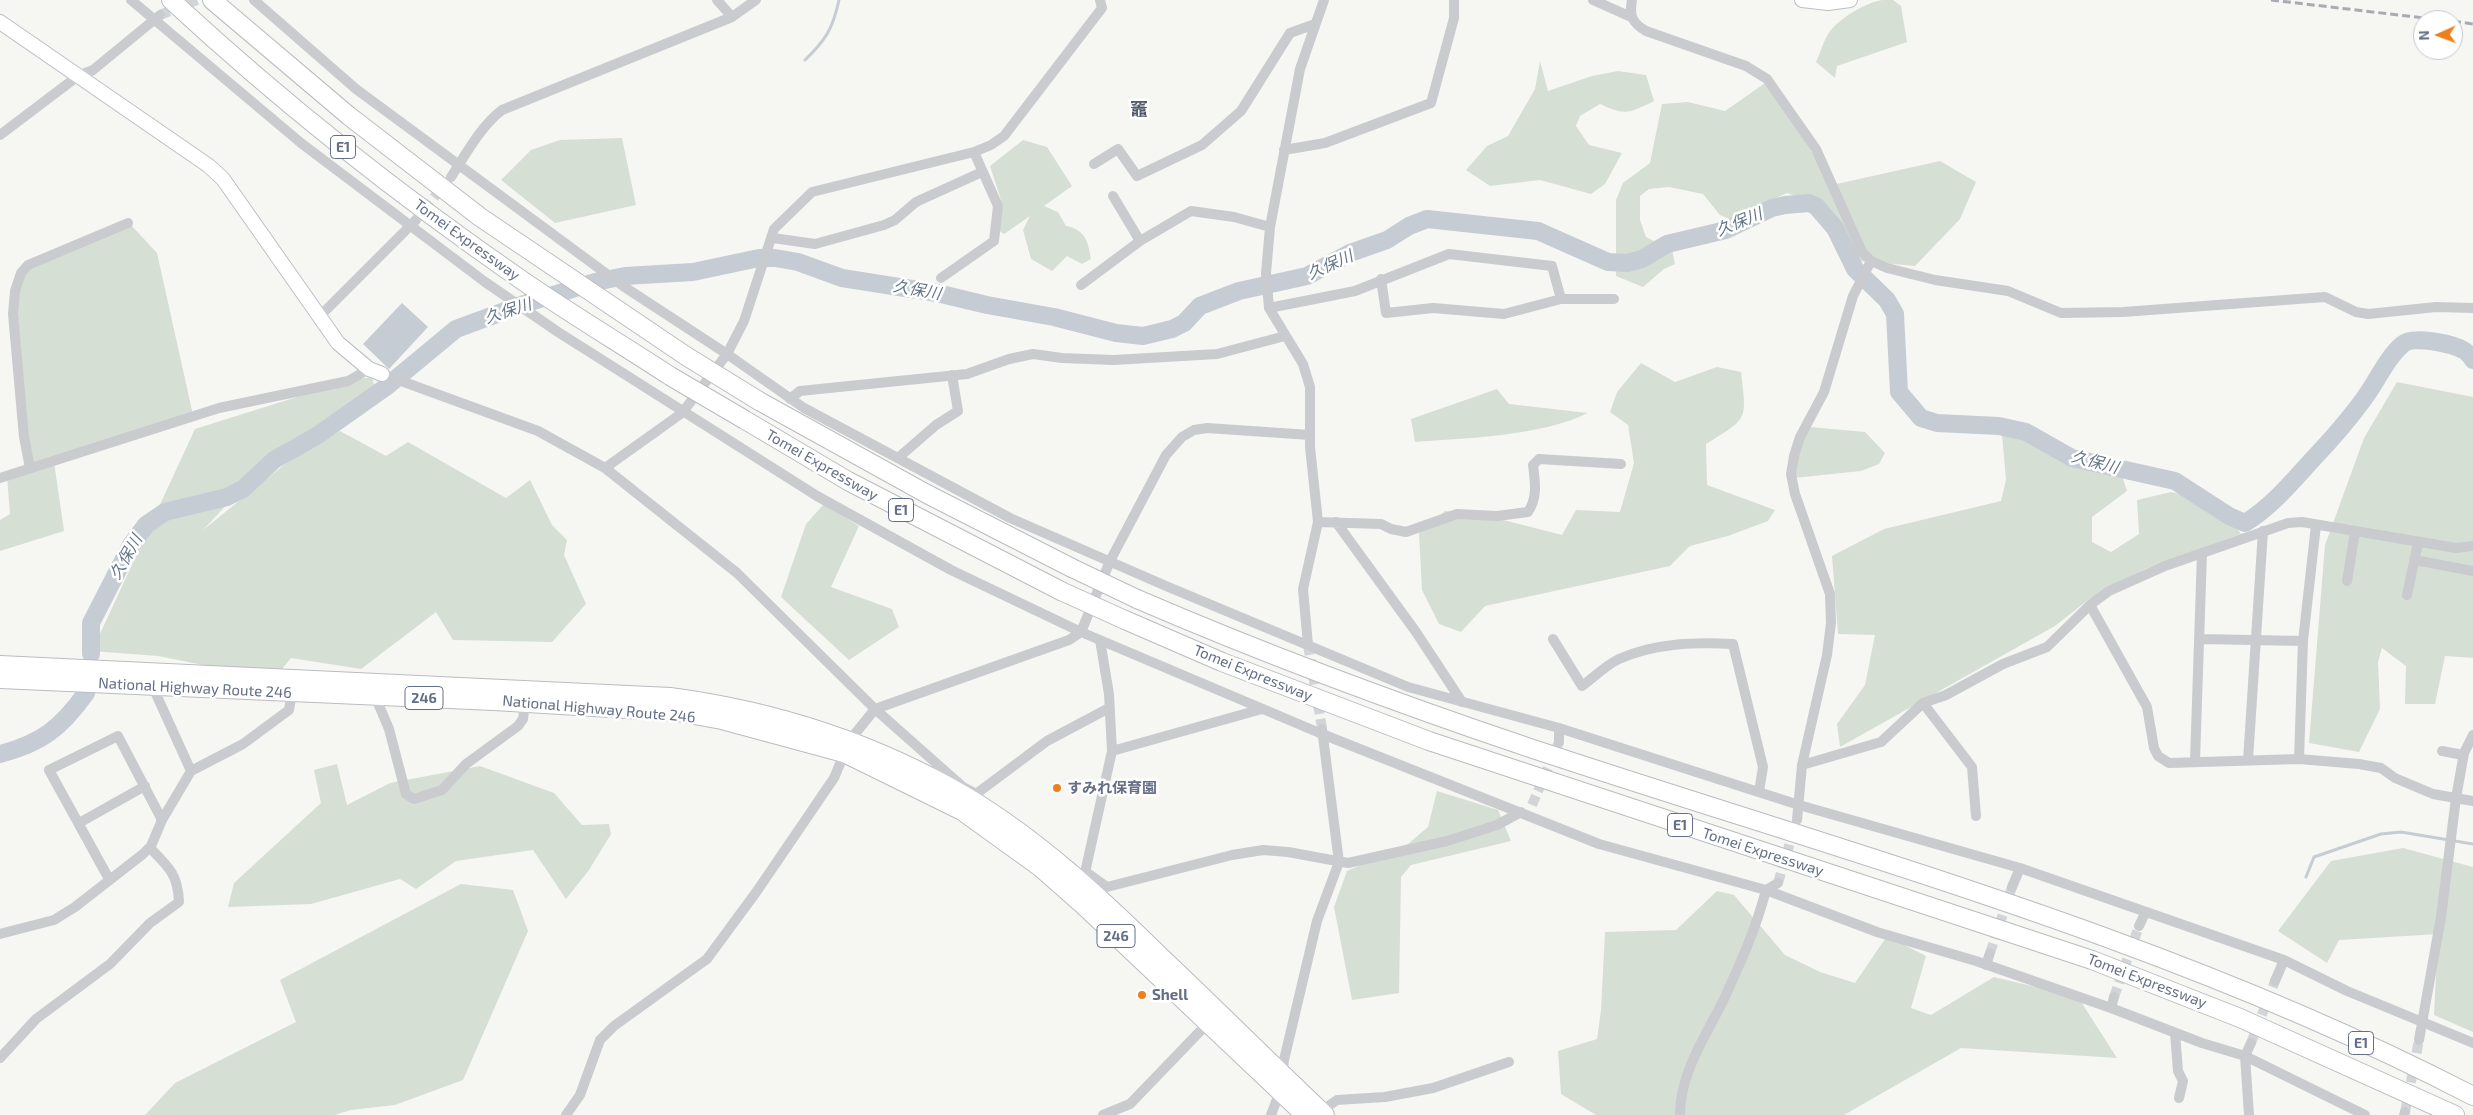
<!DOCTYPE html>
<meta charset="utf-8">
<style>
body{margin:0}
#map{position:relative;width:2473px;height:1115px;overflow:hidden;background:#f6f7f3;font-family:"Exo 2",sans-serif}
canvas{display:block}
.north{position:absolute;left:2413px;top:10px;width:50px;height:50px;box-sizing:border-box;background:#fff;border:1px solid #c1c5cf;border-radius:50%;rotate:268deg;font-size:14px;font-weight:700;line-height:20px;text-align:center;color:#646e86}
.north::after{content:'';display:block;margin:auto;width:18px;height:22px;background:#ed801d;clip-path:polygon(50% 0,100% 100%,50% 72%,0 100%)}
</style>
<div id="map">
<canvas width="2473" height="1115"></canvas>
<div class="north">N</div>
</div>
<script>
const g = document.querySelector('canvas').getContext('2d');
g.lineJoin = 'round';
function paint(path, color) { g.fillStyle = color; g.fill(path, 'evenodd'); }
function strokePath(path, color, width, dash) { g.strokeStyle = color; g.lineWidth = width; g.lineCap = dash ? 'butt' : 'round'; g.setLineDash(dash || []); g.stroke(path); }
function label(font, color, halo, rows, align = 'center') {
  g.font = font + ' "Exo 2","Noto Sans JP",sans-serif'; g.lineWidth = 5; g.setLineDash([]); g.textBaseline = 'middle'; g.strokeStyle = halo; g.fillStyle = color; for (const [text, x, y, turn = 0] of rows) {
    g.save(); g.translate(x, y); g.rotate((+turn || 0) * Math.PI / 180); g.textAlign = isNaN(turn) ? turn : align; if (halo) g.strokeText(text, 0, 0); g.fillText(text, 0, 0); g.restore();
  }
}
paint(new Path2D(`
 M 1882,0 L 1893,0 L 1901,6 L 1907,42 L 1837,66 L 1835,78 L 1816,62 C 1821,52 1824,38 1831,30 C 1842,17 1865,3 1882,0 Z
 M 1540,61 L 1548,91 L 1592,76 L 1618,71 L 1646,75 L 1654,101 C 1630,113 1625,116 1600,104 L 1580,116 L 1576,126 L 1589,145 L 1622,153 L 1605,184 L 1591,194 L 1540,180 L 1490,186 L 1466,170 L 1487,146 L 1508,136 L 1535,89 Z
 M 1768,81 L 1832,185 L 1940,161 L 1976,182 L 1960,219 L 1915,266 L 1858,261 L 1811,201 L 1787,193 L 1730,219 L 1720,215 L 1703,194 L 1669,187 L 1649,189 L 1640,196 L 1640,220 L 1646,237 L 1672,250 L 1675,264 L 1664,269 L 1643,287 L 1616,276 L 1616,200 L 1623,183 L 1650,163 L 1662,104 L 1688,102 L 1725,111 Z
 M 622,138 L 636,205 L 555,223 L 501,180 L 531,150 L 560,140 Z
 M 1023,140 L 1047,147 L 1072,186 L 1044,206 L 1058,212 L 1066,226 C 1086,230 1088,242 1091,259 L 1082,264 L 1067,256 L 1052,271 L 1031,259 L 1023,230 L 1030,216 L 1004,234 L 998,230 L 1003,206 L 990,166 Z
 M 131,225 L 157,253 L 193,415 L 30,468 L 11,302 L 24,270 Z
 M 1641,363 L 1675,382 L 1717,367 L 1741,372 C 1747,422 1748,418 1706,444 L 1707,485 L 1775,510 L 1768,521 L 1728,536 L 1690,546 L 1670,566 L 1485,606 L 1461,632 L 1439,624 L 1422,590 L 1419,533 L 1445,511 L 1484,515 L 1562,535 L 1576,510 L 1620,512 L 1634,463 L 1628,425 L 1610,412 L 1617,392 Z
 M 372,377 L 375,388 L 330,419 L 282,446 L 203,530 L 300,452 L 340,431 L 386,456 L 408,442 L 506,498 L 530,480 L 552,525 L 567,540 L 564,555 L 586,604 L 552,642 L 453,640 L 436,612 L 361,669 L 291,658 L 282,669 L 208,666 L 158,656 L 92,651 L 195,429 L 348,381 Z
 M 2397,382 L 2473,397 L 2473,658 L 2445,656 L 2435,704 L 2405,704 L 2406,666 L 2382,648 L 2378,662 L 2380,709 L 2359,752 L 2309,743 L 2325,545 L 2364,438 Z
 M 1497,389 L 1509,404 L 1588,413 C 1542,436 1467,438 1415,442 L 1411,419 Z
 M 1810,427 L 1865,432 L 1885,453 L 1879,464 L 1861,471 L 1794,478 L 1794,456 Z
 M 2015,430 L 2121,473 L 2127,491 L 2092,517 L 2092,542 L 2111,552 L 2139,534 L 2137,500 L 2171,492 L 2217,502 L 2241,534 L 2145,569 L 2088,600 L 2055,626 L 1840,747 L 1837,724 L 1865,685 L 1875,635 L 1838,634 L 1832,556 L 1884,529 L 2001,501 L 2006,480 L 2002,435 Z
 M 54,462 L 64,531 L 0,551 L 0,520 L 10,514 L 7,476 Z
 M 824,504 L 859,526 L 831,587 L 892,609 L 899,627 L 849,660 L 781,597 L 806,524 Z
 M 337,764 L 347,805 L 390,783 L 480,766 L 554,793 L 582,825 L 609,824 L 611,834 L 589,870 L 566,899 L 533,850 L 456,861 L 416,889 L 400,879 L 311,904 L 228,907 L 234,883 L 321,803 L 314,770 Z
 M 1437,791 L 1498,810 L 1511,841 L 1411,865 L 1401,877 L 1399,993 L 1352,1000 L 1334,907 L 1347,871 L 1408,844 L 1428,827 Z
 M 2403,848 L 2473,867 L 2473,1032 L 2434,1015 L 2438,934 L 2339,940 L 2327,963 L 2278,931 L 2331,861 Z
 M 461,884 L 513,890 L 528,931 L 463,1080 L 395,1105 L 351,1110 L 334,1115 L 145,1115 L 175,1083 L 296,1022 L 280,980 Z
 M 1717,891 L 1734,895 L 1785,955 L 1820,972 L 1855,983 L 1887,936 L 1926,956 L 1911,1008 L 1931,1015 L 1994,977 L 2078,997 L 2117,1058 L 1961,1048 L 1844,1115 L 1596,1115 L 1561,1094 L 1558,1051 L 1597,1039 L 1601,1010 L 1605,932 L 1676,930 Z`), '#d6dfd4');
paint(new Path2D(`
 M 402,303 L 428,327 L 389,369 L 363,344 Z`), '#c6ccd3');
strokePath(new Path2D(`
 M 805,60 C 826,40 833,28 839,0
 M 2306,877 L 2314,857 L 2381,834 L 2401,832 L 2473,844`), '#c6ccd3', 3);
strokePath(new Path2D(`
 M 91,654 L 91,623 L 131,545 L 146,525 L 165,512 L 227,497 L 243,489 L 274,460 L 318,435 L 386,387 L 456,329 L 524,304 L 595,282 L 625,276 L 693,272 L 759,258 L 775,258 L 798,262 L 842,278 L 937,293 L 987,305 L 1054,317 L 1116,333 L 1143,336 L 1172,329 L 1184,323 L 1200,306 L 1239,291 L 1307,276 L 1350,253 L 1387,240 L 1409,226 L 1427,219 L 1538,231 L 1608,262 L 1627,263 L 1642,259 L 1667,244 L 1726,230 L 1772,208 L 1785,205 L 1809,203 L 1816,206 L 1835,228 L 1855,269 L 1887,300 L 1895,314 L 1899,392 L 1921,418 L 1937,423 L 1999,426 L 2026,432 L 2072,458 L 2175,481 L 2229,516 L 2245,523 C 2272,506 2291,483 2312,460 C 2330,441 2347,422 2363,400 C 2377,382 2386,358 2403,344 C 2413,335 2454,344 2465,351 C 2468,353 2471,357 2473,360
 M 0,754 C 42,743 61,728 86,693`), '#c6ccd3', 18);
strokePath(new Path2D(`
 M 160,15 L 197,0
 M 415,221 L 444,185
 M 1308,645 L 1322,728
 M 1532,805 L 1559,742
 M 1778,883 L 1794,829
 M 1990,953 L 2012,887
 M 2114,997 L 2139,926
 M 2251,1043 L 2275,981
 M 2405,1112 L 2419,1040`), '#d2d5d8', 10, [10, 5]);
const secondary = new Path2D(`
 M 1802,0 L 1828,3 L 1850,0
 M 0,22 L 209,166 L 223,179 L 338,343 L 369,369 L 382,374`);
const highway = new Path2D(`
 M 171,0 C 281,102 400,196 523,281 C 571,314 621,344 670,376
 M 212,0 L 349,116 L 480,217 L 686,356
 M 759,401 L 927,494 L 1072,568
 M 745,420 L 848,481 L 1061,591
 M 1137,599 C 1267,655 1399,704 1533,749 C 1850,854 2175,941 2473,1096
 M 1125,620 L 1222,662 L 1429,741 L 2092,960 L 2240,1018 L 2455,1115
 M 0,665 L 670,697 C 776,711 875,743 967,797 C 1039,840 1102,899 1161,957 C 1216,1009 1270,1063 1325,1115
 M 0,679 L 494,701 L 677,712 L 722,720 L 844,753 L 962,811 L 1041,868 L 1083,905 L 1305,1115`);
strokePath(secondary, '#bdbfc5', 16);
strokePath(highway, '#bbbcc0', 20);
strokePath(new Path2D(`
 M 131,0 L 301,143 L 485,282 L 558,332 L 817,496 L 951,570 L 1081,632 L 1322,734 L 1599,844 L 1766,890 L 1877,932 L 1976,961 L 2111,1008 L 2202,1043 L 2245,1056 L 2365,1115
 M 254,0 L 356,89 L 623,286 L 727,354 L 804,408 L 1010,518 L 1166,586 L 1408,687 L 1559,728 L 1799,805 L 2020,868 L 2284,960 L 2347,991 L 2473,1043
 M 717,0 L 732,17
 M 1593,0 L 1631,17
 M 1632,0 C 1629,15 1632,23 1646,31 L 1746,66 L 1767,79 L 1816,149 L 1862,252 L 1871,261 L 1887,268 L 1935,280 L 2008,291 L 2061,313 L 2123,312 L 2325,297 L 2356,312 L 2368,314 L 2436,307 L 2473,308
 M 0,135 L 78,76 L 93,70 L 160,15
 M 1284,150 L 1325,143 L 1431,103 L 1454,18 L 1454,0
 M 1094,164 L 1118,149 L 1137,176 L 1202,145 L 1241,111 L 1290,33 L 1315,24
 M 451,177 C 466,154 480,127 502,110 L 732,17 L 756,0
 M 1113,196 L 1140,241
 M 773,238 L 815,244 L 884,225 L 895,220 L 916,202 L 982,172
 M 941,278 L 994,241 L 998,206 L 974,152
 M 1381,279 L 1386,313 L 1433,308 L 1504,314 L 1561,299 L 1614,299
 M 1081,285 L 1140,241 L 1191,211 L 1234,217 L 1270,227
 M 1269,308 L 1355,291 L 1449,254 L 1552,266 L 1561,299
 M 319,317 L 415,221
 M 382,374 L 538,431 L 605,468 L 737,573 L 875,709 L 850,740 L 834,778 L 757,891 L 707,959 L 614,1026 L 600,1040 L 580,1095 L 566,1115
 M 790,399 L 800,391 L 967,374 L 1009,359 L 1033,354 L 1062,358 L 1114,360 L 1217,354 L 1285,336
 M 898,458 L 936,425 L 958,411 L 952,375
 M 30,468 L 24,437 L 13,314 L 15,291 L 21,273 L 28,265 L 128,223
 M 605,468 L 682,413 L 727,354 L 744,321 L 774,229 L 812,192 L 974,152 L 991,145 L 1004,136 L 1102,8 L 1100,0
 M 0,478 L 219,408 L 348,381 L 369,369
 M 1318,522 L 1381,524 L 1391,529 L 1406,532 L 1457,514 L 1497,516 L 1528,512 C 1538,497 1535,482 1533,465 L 1539,459 L 1621,464
 M 1336,522 L 1416,632 L 1462,702
 M 2415,560 L 2473,571
 M 2347,581 L 2355,532
 M 2407,595 L 2418,543
 M 2090,605 L 2147,707 L 2154,748 L 2158,756 L 2169,763 L 2299,759 L 2359,764 L 2381,768 L 2395,778 L 2433,794 L 2473,801
 M 1553,639 L 1582,686 C 1593,678 1606,665 1619,659 C 1655,643 1695,642 1733,644 L 1763,767 L 1759,792
 M 2200,639 L 2303,641
 M 1308,645 L 1303,589 L 1318,522 L 1310,447 L 1310,387 L 1303,364 L 1269,308 L 1266,273 L 1270,227 L 1300,69 L 1324,0
 M 375,696 L 389,729 L 406,794 L 414,799 L 442,790 L 466,764 L 518,726 L 523,719 L 525,702
 M 1923,703 L 1972,767 L 1976,816
 M 1109,708 L 1047,741 L 976,794 L 963,787 L 875,709 L 1069,640 L 1081,632 L 1110,561 L 1166,455 L 1182,437 L 1194,430 L 1207,428 L 1310,435
 M 1559,742 L 1559,728
 M 1112,751 L 1262,709
 M 2442,751 L 2463,755
 M 2299,759 L 2303,641 L 2316,525
 M 2248,760 L 2263,531
 M 2195,761 L 2202,553
 M 1802,765 L 1881,742 L 1923,703 L 1946,695 L 2003,664 L 2047,647 L 2090,605 L 2109,591 L 2165,566 L 2288,523 L 2302,522 L 2456,548 L 2473,546
 M 191,771 L 243,744 L 289,710 L 292,693
 M 1797,820 L 1802,765 L 1827,655 L 1831,623 L 1830,594 L 1795,494 L 1791,474 L 1794,456 L 1800,437 L 1824,392 L 1853,296 L 1871,261
 M 79,823 L 145,786
 M 1086,872 L 1107,887 L 1232,855 L 1263,850 L 1288,852 L 1348,863 L 1447,841 L 1497,825 L 1521,812
 M 1084,877 L 1112,751 L 1109,694 L 1100,640
 M 109,879 L 49,770 L 118,736 L 162,820
 M 2012,887 L 2020,868
 M 2139,926 L 2145,913
 M 0,934 L 54,920 L 75,907 L 143,854 L 151,846 L 162,820 L 191,771 L 151,683
 M 1986,965 L 1990,953
 M 2275,981 L 2284,960
 M 2111,1008 L 2114,997
 M 2175,1033 L 2178,1071 L 2183,1081 L 2179,1098
 M 2419,1040 L 2441,917 L 2456,798 L 2464,753 L 2473,735
 M 0,1058 L 36,1019 L 110,964 L 150,923 L 179,902 C 178,875 169,867 151,849 L 151,846
 M 1321,1111 L 1337,1100 L 1385,1097 L 1433,1088 L 1509,1062
 M 1103,1115 L 1130,1104 L 1208,1023
 M 1271,1115 L 1280,1091 L 1284,1060 L 1317,921 L 1339,862 L 1322,729
 M 1680,1115 C 1680,1073 1705,1037 1723,1001 C 1740,964 1756,929 1766,890 L 1778,883
 M 2249,1115 L 2245,1056 L 2251,1043
 M 2404,1115 L 2405,1112`), '#c9cbcf', 10);
strokePath(secondary, '#fff', 14);
strokePath(highway, '#fff', 18);
strokePath(new Path2D(`
 M 2271,0 L 2441,20
 M 2453,21 L 2473,24`), '#a8abb3', 3, [8, 4]);
const highwayBridge = new Path2D(`
 M 686,356 L 759,401
 M 670,376 L 745,420
 M 1072,568 L 1137,599
 M 1061,591 L 1125,620`);
strokePath(highwayBridge, '#bbbcc0', 20, []);
strokePath(highwayBridge, '#fff', 18);
for (const [x, y, r, color] of [
 [1057,788,5,"#ed801d"],
 [1142,995,5,"#ed801d"]
]) { const dot = new Path2D(); dot.arc(x, y, r, 0, 2 * Math.PI); g.fillStyle = color; g.fill(dot); strokePath(dot, '#fff', 2); }
for (const [x, y, w] of [
 [343,147,25],
 [901,510,25],
 [424,698,38],
 [1680,825,25],
 [1116,936,38],
 [2361,1043,25]
]) { const box = new Path2D(); box.roundRect(x - w / 2, y - 11.5, w, 23, 4); g.fillStyle = '#fff'; g.fill(box); strokePath(box, '#646e86', 1); }
label('bold 14px', '#646e86', null, [
 ["E1",343,147],
 ["E1",901,510],
 ["246",424,698],
 ["E1",1680,825],
 ["246",1116,936],
 ["E1",2361,1043]
]);
label('15px', '#646e86', '#fff', [
 ["Tomei Expressway",467,240,36],
 ["Tomei Expressway",822,465,30],
 ["Tomei Expressway",1253,673,22],
 ["National Highway Route 246",195,688,3],
 ["National Highway Route 246",599,709,5],
 ["Tomei Expressway",1763,852,18],
 ["Tomei Expressway",2147,981,21]
]);
label('bold 15px', '#646e86', '#fff', [
 ["すみれ保育園",1067,788],
 ["Shell",1152,995]
], 'left');
label('italic 16px', '#64768a', '#fff', [
 ["久保川",1739,222,-22],
 ["久保川",1330,265,-24],
 ["久保川",917,290,10],
 ["久保川",508,311,-18],
 ["久保川",2095,462,15],
 ["久保川",126,557,-60]
]);
label('bold 18px', '#525a6b', '#fff', [
 ["竈",1139,110]
]);
</script>
